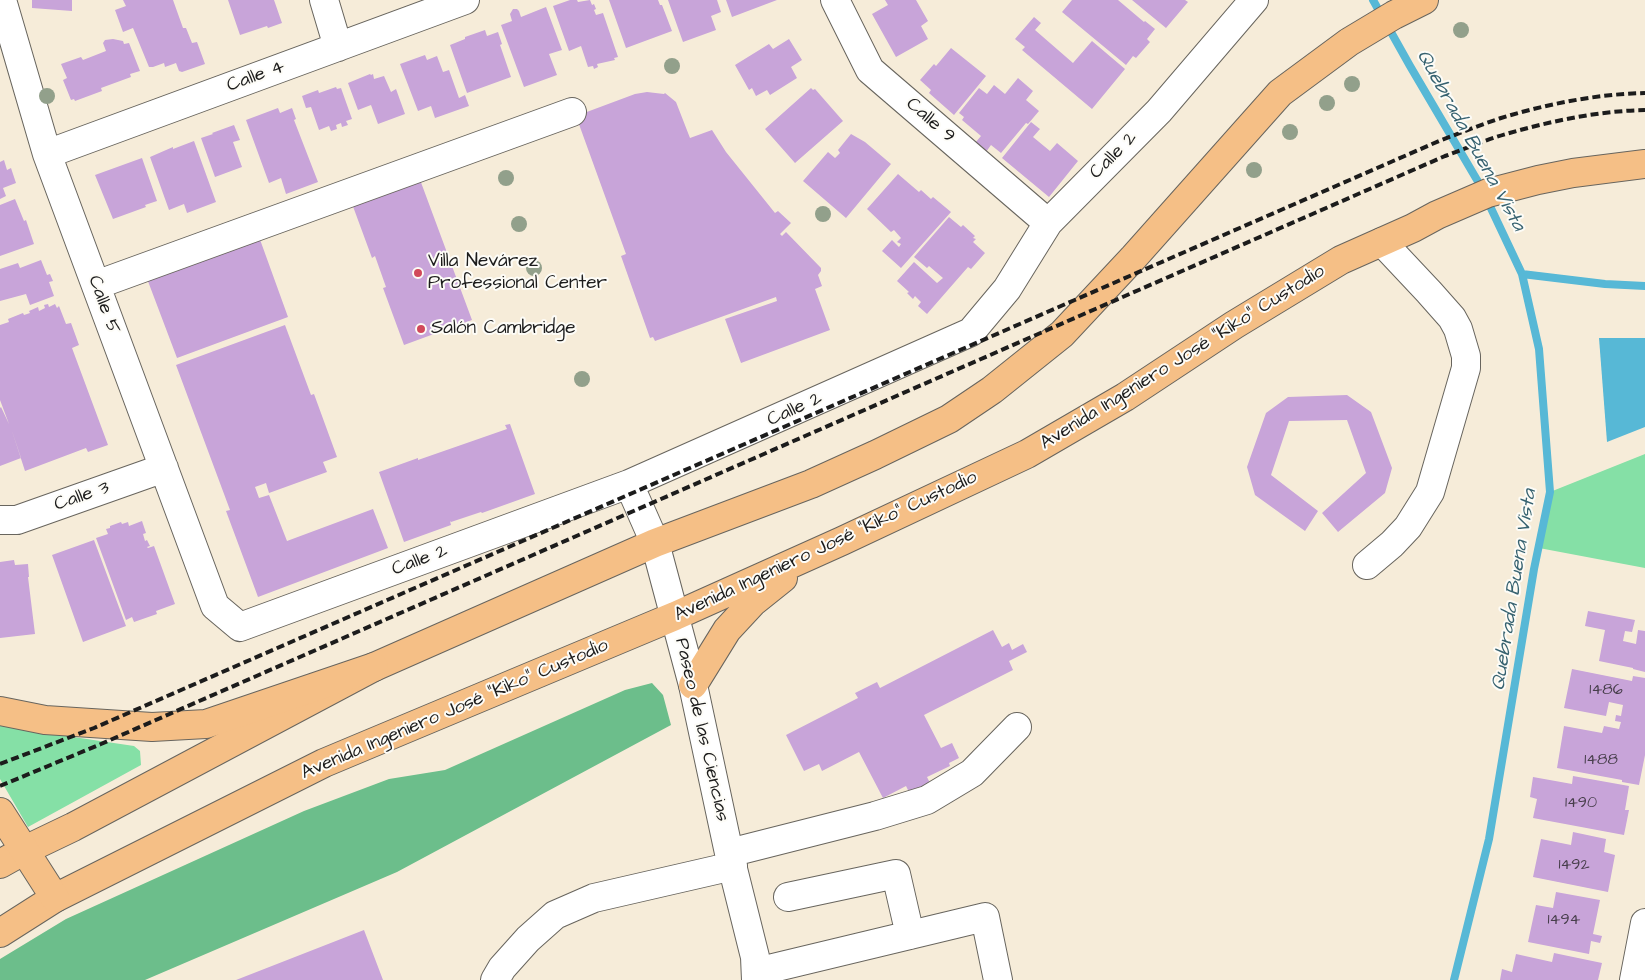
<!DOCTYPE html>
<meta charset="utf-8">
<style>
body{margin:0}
canvas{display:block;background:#f6ecd9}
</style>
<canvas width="1645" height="980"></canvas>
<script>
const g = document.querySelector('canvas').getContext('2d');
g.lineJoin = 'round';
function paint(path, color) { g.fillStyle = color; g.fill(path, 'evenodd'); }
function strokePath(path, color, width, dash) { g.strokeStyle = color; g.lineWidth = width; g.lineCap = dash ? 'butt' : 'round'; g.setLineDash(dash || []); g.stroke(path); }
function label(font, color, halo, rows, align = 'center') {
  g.font = font + ' "Architects Daughter",sans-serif'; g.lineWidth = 4; g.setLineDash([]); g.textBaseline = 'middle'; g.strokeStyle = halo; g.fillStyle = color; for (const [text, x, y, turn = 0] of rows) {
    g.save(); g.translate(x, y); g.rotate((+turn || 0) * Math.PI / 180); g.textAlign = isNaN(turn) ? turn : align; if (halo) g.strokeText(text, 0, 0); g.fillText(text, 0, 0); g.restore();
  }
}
paint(new Path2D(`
 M 1645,454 L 1645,568 L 1539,548 L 1550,492 Z
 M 0,723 L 26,730 L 134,746 L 140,751 L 141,765 L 28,827 L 0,779 Z`), '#85e0a6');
paint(new Path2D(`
 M 652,683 L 663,695 L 671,725 L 397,872 L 145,980 L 0,980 L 0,959 L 66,919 L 304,811 L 389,779 L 445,770 L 625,690 Z`), '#6cbe8b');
paint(new Path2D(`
 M 1599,338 L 1645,338 L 1645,427 L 1607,442 Z`), '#57b8d6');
strokePath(new Path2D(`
 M 1373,0 L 1410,66 L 1480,185 L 1522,274 L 1539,349 L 1550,492 L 1534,569 L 1489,839 L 1454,980
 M 1522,274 L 1605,284 L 1645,286`), '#57b8d6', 8);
paint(new Path2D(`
 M 32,0 L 72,0 L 72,11 L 32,8 Z
 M 123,0 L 173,0 L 183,28 L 186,28 L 192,43 L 197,42 L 205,64 L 182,72 L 179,71 L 176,63 L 165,67 L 164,63 L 153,67 L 149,67 L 133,28 L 123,32 L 115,10 L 126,6 Z
 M 228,0 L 274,0 L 282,23 L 268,28 L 267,26 L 240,35 Z
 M 570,0 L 577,0 L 578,2 L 590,0 L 592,5 L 594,4 L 596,9 L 594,10 L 596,15 L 603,13 L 618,57 L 614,58 L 615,60 L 597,64 L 598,67 L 594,69 L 593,66 L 588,67 L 581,46 L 569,51 L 553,6 Z
 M 609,0 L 658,0 L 660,5 L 662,5 L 672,31 L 626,48 Z
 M 668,0 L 717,0 L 721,12 L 711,16 L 716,30 L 683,42 Z
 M 726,0 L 777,0 L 732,17 Z
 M 885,0 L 916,0 L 928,21 L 921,26 L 928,39 L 896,57 L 872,14 L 888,5 Z
 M 1072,0 L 1118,0 L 1144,22 L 1145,21 L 1155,29 L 1147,39 L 1150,42 L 1136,58 L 1133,56 L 1126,65 L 1062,12 Z
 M 1132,0 L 1185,0 L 1188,2 L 1166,28 Z
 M 546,7 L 562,50 L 549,54 L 557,75 L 524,87 L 501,25 L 512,21 L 510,14 L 513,9 L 517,9 L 519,11 L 521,17 Z
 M 1034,17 L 1041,23 L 1035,30 L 1073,63 L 1092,41 L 1125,69 L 1092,109 L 1022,50 L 1025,47 L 1015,39 Z
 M 485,30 L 487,36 L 498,32 L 502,44 L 500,45 L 511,77 L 467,93 L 450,45 L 465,39 L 465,37 Z
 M 113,39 L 123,41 L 124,44 L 129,43 L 140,71 L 130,74 L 131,77 L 101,88 L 102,91 L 75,101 L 74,99 L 71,100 L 63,80 L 67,78 L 61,64 L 81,57 L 83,60 L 106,51 L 103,43 L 105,40 Z
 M 789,39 L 802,60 L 791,67 L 797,78 L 770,95 L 767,90 L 756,96 L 752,88 L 749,90 L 735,65 L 769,44 L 773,49 Z
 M 951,48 L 986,76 L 954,115 L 929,93 L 931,90 L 920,80 L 934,64 L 936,66 Z
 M 425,55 L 427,60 L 437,56 L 443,72 L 449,70 L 459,98 L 465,95 L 469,106 L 435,118 L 431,106 L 418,111 L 400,64 Z
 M 370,74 L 371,75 L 373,74 L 374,79 L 384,76 L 391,92 L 396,89 L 405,114 L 378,124 L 371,105 L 358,110 L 348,83 Z
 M 1018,78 L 1033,91 L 1026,100 L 1039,111 L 1028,124 L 1026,123 L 1001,153 L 991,145 L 986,152 L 975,143 L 981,136 L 962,120 L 964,117 L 959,113 L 979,88 L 987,94 L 994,85 L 1005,94 Z
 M 336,87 L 337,89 L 341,88 L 352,119 L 346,121 L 348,125 L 342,127 L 341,123 L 336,125 L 337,129 L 331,131 L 329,126 L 319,130 L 311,107 L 306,108 L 302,96 L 318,90 L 319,93 Z
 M 811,88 L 813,90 L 815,89 L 843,121 L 795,163 L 765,129 Z
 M 647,92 L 664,94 L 665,93 L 676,102 L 690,138 L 712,130 L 726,152 L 775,213 L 778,211 L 791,223 L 780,234 L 782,236 L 786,232 L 821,268 L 821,271 L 818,275 L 822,286 L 815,289 L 830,330 L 741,363 L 725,319 L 777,301 L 776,297 L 655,341 L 653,337 L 650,338 L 621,256 L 626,254 L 576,116 L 635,94 Z
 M 278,108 L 280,113 L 292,108 L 296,119 L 294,120 L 318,182 L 286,194 L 281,178 L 269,183 L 246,120 Z
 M 1031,122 L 1040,129 L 1033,137 L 1050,151 L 1057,143 L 1078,161 L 1049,197 L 1002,158 Z
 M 234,125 L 240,140 L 233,142 L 242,167 L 215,177 L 201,138 L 213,134 L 212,133 Z
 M 851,134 L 865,142 L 891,164 L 846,218 L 803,181 L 828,152 L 835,158 L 840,153 L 838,150 Z
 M 194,141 L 216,202 L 187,213 L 184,204 L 169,210 L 150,157 L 173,147 L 173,149 Z
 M 142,158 L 157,201 L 145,205 L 146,207 L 113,219 L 95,175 Z
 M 4,160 L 7,170 L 11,168 L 16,183 L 3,188 L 6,196 L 0,199 L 0,162 Z
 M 898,174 L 919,192 L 921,190 L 931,199 L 933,197 L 951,212 L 901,268 L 882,251 L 892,240 L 899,247 L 901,244 L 897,242 L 901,238 L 894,230 L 891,232 L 867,209 Z
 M 419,177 L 472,320 L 404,345 L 383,288 L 386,287 L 375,256 L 372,258 L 351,201 Z
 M 15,199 L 24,221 L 26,220 L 34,244 L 0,256 L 0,205 Z
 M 949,217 L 961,227 L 963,225 L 975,236 L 973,238 L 976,239 L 973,242 L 985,253 L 971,269 L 968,267 L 927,314 L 918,306 L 921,302 L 915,296 L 913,299 L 907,293 L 909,292 L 897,281 L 914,262 L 937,283 L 943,278 L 929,266 L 927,268 L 914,257 Z
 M 258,234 L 288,317 L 177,358 L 146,276 Z
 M 41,260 L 47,275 L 50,274 L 53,281 L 49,282 L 54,296 L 30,305 L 26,294 L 0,301 L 0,269 L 18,263 L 20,268 Z
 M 48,304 L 49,307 L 55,304 L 57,308 L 59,306 L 66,324 L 71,323 L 79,345 L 72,348 L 108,445 L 88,452 L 86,448 L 25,471 L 11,428 L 21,458 L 0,466 L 0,408 L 1,407 L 9,424 L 0,400 L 0,325 L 9,322 L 8,319 L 23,313 L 24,315 L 30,313 L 29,311 L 38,307 L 39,311 L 45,308 L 44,305 Z
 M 285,325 L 311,395 L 314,394 L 337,457 L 323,462 L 327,472 L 269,493 L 266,483 L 255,487 L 259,498 L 269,495 L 287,541 L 373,509 L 388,548 L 258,597 L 226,511 L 230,510 L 176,365 Z
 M 1347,395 L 1371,412 L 1392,468 L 1385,493 L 1338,532 L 1322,513 L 1366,473 L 1347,420 L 1289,421 L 1271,475 L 1318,511 L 1305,531 L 1255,495 L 1247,467 L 1266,413 L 1288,397 Z
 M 510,424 L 535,494 L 482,513 L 481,512 L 451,522 L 450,521 L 451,525 L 404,542 L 379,472 L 418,458 L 418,460 L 507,429 L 505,425 Z
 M 142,521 L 146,533 L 143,534 L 145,541 L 147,540 L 150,546 L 147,547 L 148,548 L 154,546 L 175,604 L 156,611 L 157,614 L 134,622 L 132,617 L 126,620 L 96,538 L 108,534 L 106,529 L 110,528 L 110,526 L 121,522 L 122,524 L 128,522 L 129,526 Z
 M 94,540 L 126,626 L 83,642 L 52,555 Z
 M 14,560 L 15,565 L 28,564 L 29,577 L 28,577 L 35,634 L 0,638 L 0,562 Z
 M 1588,611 L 1635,620 L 1632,632 L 1625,631 L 1623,641 L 1636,644 L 1638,630 L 1645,631 L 1645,672 L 1633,669 L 1633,668 L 1599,661 L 1605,630 L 1585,626 Z
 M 993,630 L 1002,647 L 1009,643 L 1012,650 L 1023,644 L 1027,652 L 1009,661 L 1013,670 L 924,715 L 941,748 L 952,743 L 959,758 L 949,763 L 950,766 L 927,777 L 930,783 L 910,794 L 906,786 L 883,798 L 859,752 L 822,771 L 819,764 L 804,771 L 786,735 L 858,698 L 855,693 L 877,682 L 880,688 Z
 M 1572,669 L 1632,681 L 1633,676 L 1645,678 L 1645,755 L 1639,785 L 1622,782 L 1622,780 L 1557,768 L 1564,726 L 1602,733 L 1604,726 L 1619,729 L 1621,722 L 1615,721 L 1616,715 L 1621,716 L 1623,705 L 1609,702 L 1606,716 L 1564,708 Z
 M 1573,776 L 1629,786 L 1625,810 L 1629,810 L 1624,835 L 1533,818 L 1537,799 L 1530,797 L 1533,777 L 1572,784 Z
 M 1573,832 L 1606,839 L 1604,852 L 1615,855 L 1608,892 L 1533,877 L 1541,839 L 1571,845 Z
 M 1556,892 L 1600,900 L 1593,934 L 1602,936 L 1600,943 L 1591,941 L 1589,954 L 1528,942 L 1536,905 L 1553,908 Z
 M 364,930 L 383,980 L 236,980 Z
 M 1554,953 L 1602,963 L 1598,980 L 1500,980 L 1502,969 L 1512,972 L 1516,954 L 1552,962 Z`), '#c8a4d9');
const minor = new Path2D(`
 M 2,0 L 47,154 L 215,606 L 240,627 L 629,484 L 971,332 L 1007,289 L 1048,223 L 1159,111 L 1254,0
 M 324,0 L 338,47
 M 835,0 L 870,70 L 1048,223
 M 47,154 L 465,0
 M 96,285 L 572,112
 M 629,484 L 655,543 L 693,685 L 729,853 L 755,957 L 756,980
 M 0,520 L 17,520 L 164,468
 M 1367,565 L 1392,544 L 1408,527 L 1430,492 L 1466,368 L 1466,356 L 1458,329 L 1452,318 L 1429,292 L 1382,242
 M 729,853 L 875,816 L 927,800 L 972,773 L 1017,727
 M 788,897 L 896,874 L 910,935
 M 756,972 L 985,917 L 998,980
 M 495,980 L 502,968 L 528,939 L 555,915 L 594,898 L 733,866
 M 1634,980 L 1645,923`);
const major = new Path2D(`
 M 693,685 L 727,630 L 753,602 L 783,578
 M 0,864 L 25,850 L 73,827 L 374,667 L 655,543 L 811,484 L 875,455 L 949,419 L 992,390 L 1062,334 L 1134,257 L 1280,93 L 1349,42 L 1394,15 L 1424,0
 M 0,933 L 55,898 L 324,763 L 675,616 L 842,541 L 1027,454 L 1125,397 L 1234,325 L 1341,260 L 1413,228 L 1437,215 L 1488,193 L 1538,180 L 1573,173 L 1645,164`);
const highway = new Path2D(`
 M 0,711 L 45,720 L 152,727 L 206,724 L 374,667
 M 0,812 L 55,898`);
strokePath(minor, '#68655e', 30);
strokePath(major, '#68655e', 30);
strokePath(highway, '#68655e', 30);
strokePath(minor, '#fff', 28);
strokePath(major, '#f5bf86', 28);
strokePath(highway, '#f5bf86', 28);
strokePath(new Path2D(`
 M 0,764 L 94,728 L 1439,141 C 1460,133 1480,125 1501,118 C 1547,104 1597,94 1645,93
 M 0,786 L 101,744 L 1445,156 C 1465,149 1485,140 1506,134 C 1551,121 1598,111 1645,110`), '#1c1c1c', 4, [8, 4]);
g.fillStyle = '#92a08b';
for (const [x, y] of [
 [1461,30],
 [672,66],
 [1352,84],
 [47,96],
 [1327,103],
 [1290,132],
 [1254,170],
 [506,178],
 [823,214],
 [519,224],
 [534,268],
 [582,379]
]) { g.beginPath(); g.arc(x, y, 8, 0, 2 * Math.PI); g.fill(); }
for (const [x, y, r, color] of [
 [418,273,5,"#d1495b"],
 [421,329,5,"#d1495b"]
]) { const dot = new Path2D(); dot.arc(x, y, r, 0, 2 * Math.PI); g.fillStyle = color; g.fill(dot); strokePath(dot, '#fdfcf7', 2); }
label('16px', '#473e4b', null, [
 ["1486",1606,691],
 ["1488",1601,761],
 ["1490",1581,804],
 ["1492",1574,866],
 ["1494",1564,921]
]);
label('19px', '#1c1c1c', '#fdfcf7', [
 ["Calle 4",256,77,-20],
 ["Calle 9",930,121,41],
 ["Calle 2",1114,156,-45],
 ["Calle 5",103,305,70],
 ["Avenida Ingeniero José \"Kiko\" Custodio",1183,358,-32],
 ["Calle 2",795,410,-24],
 ["Calle 3",82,497,-19],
 ["Avenida Ingeniero José \"Kiko\" Custodio",826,547,-25],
 ["Calle 2",420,561,-20],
 ["Avenida Ingeniero José \"Kiko\" Custodio",455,710,-23],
 ["Paseo de las Ciencias",701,730,77]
]);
label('19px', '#1c1c1c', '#fdfcf7', [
 ["Villa Nevárez",428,262],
 ["Professional Center",428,284],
 ["Salón Cambridge",431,329]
], 'left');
label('italic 20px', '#376270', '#fdfcf7', [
 ["Quebrada Buena Vista",1470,141,61],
 ["Quebrada Buena Vista",1515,590,-81]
]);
</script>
